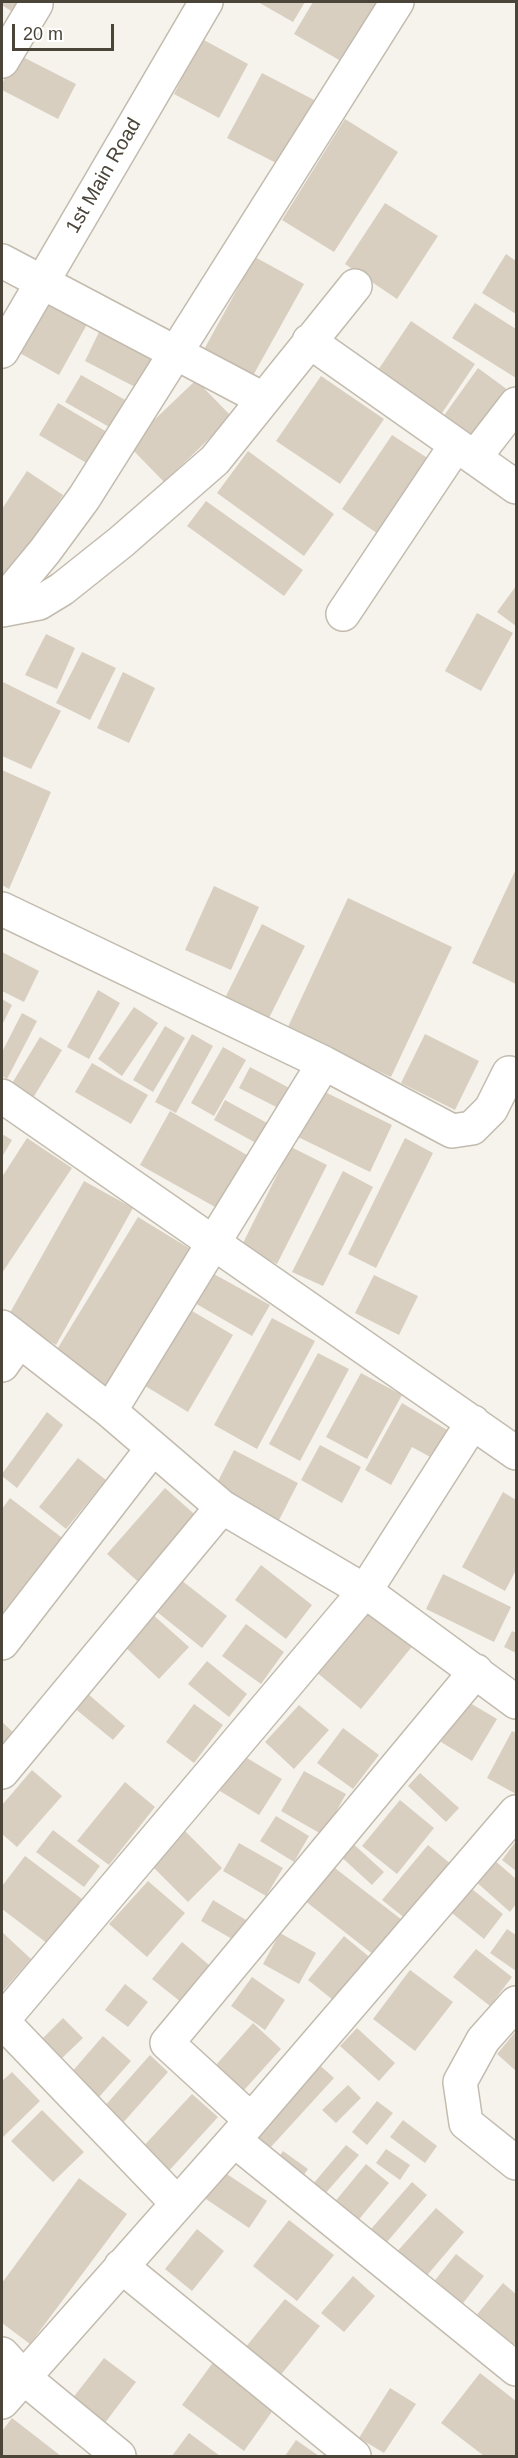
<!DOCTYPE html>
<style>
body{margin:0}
#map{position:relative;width:518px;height:2458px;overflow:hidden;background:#f6f3ec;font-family:Arial,sans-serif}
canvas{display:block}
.frame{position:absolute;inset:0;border:3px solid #4b4439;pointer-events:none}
.scale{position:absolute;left:12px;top:24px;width:102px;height:27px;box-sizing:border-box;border:3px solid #4b4439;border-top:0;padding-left:8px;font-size:18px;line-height:21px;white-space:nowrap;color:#4b4439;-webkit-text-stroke:4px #fff;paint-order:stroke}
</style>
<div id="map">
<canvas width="518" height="2458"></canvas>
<div class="frame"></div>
<div class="scale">20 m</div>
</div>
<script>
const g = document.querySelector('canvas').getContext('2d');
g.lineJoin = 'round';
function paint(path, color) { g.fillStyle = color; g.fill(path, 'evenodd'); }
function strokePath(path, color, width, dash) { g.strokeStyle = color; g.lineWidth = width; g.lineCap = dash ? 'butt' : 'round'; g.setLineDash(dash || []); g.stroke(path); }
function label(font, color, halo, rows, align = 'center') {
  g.font = font + ' Arial,sans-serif'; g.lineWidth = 4.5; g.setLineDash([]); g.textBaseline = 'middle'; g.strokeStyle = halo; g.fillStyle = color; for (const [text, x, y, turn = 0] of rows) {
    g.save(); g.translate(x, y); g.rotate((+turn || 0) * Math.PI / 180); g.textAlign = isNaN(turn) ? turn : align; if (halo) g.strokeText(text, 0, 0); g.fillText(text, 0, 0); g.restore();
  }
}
paint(new Path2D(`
 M 2,2 L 30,2 L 20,17 L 2,5 Z
 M 258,2 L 305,2 L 293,22 Z
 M 313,2 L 382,2 L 346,64 L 294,34 Z
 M 202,39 L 248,64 L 219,118 L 174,94 Z
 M 17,54 L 76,84 L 58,119 L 2,90 L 2,84 Z
 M 262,73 L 320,103 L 286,168 L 227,138 Z
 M 345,119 L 398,152 L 334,252 L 282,220 Z
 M 385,203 L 438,236 L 397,299 L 345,264 Z
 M 506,254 L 516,261 L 516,314 L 482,293 Z
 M 255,257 L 304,284 L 250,381 L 202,353 Z
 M 40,294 L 90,319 L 59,375 L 9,347 Z
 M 475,303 L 516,329 L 516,378 L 452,338 Z
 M 411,321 L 475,364 L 438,419 L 374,376 Z
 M 100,330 L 153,356 L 137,388 L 85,361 Z
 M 478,368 L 516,396 L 480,450 L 440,421 Z
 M 81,375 L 127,401 L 111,428 L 65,402 Z
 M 321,376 L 384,419 L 340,484 L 276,441 Z
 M 196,380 L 232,417 L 164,482 L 128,445 Z
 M 58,403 L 107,432 L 88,464 L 39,435 Z
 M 392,435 L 432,461 L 381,536 L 342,509 Z
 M 248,451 L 334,514 L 304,556 L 217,493 Z
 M 27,471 L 63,495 L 6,581 L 2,579 L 2,509 Z
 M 206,501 L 303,570 L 284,596 L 187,526 Z
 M 516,586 L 516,626 L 497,612 Z
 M 477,613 L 513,633 L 481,691 L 445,671 Z
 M 46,634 L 75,648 L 57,689 L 25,675 Z
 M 82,652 L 116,668 L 90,720 L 56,703 Z
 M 123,672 L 155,688 L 129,743 L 97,728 Z
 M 3,682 L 61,711 L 31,769 L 2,756 Z
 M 2,770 L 51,792 L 9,889 L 2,885 Z
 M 516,869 L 516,984 L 472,963 Z
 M 214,886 L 259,907 L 231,970 L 185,950 Z
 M 348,898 L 452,947 L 391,1077 L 287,1029 Z
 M 262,924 L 305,946 L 266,1024 L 223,1002 Z
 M 2,952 L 39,971 L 24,1002 L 2,991 Z
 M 98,990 L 120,1003 L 89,1059 L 67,1047 Z
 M 2,999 L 12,1005 L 2,1025 Z
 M 134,1007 L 158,1023 L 122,1076 L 98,1059 Z
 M 22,1013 L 37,1021 L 7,1079 L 2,1076 L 2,1052 Z
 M 165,1026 L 185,1038 L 153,1092 L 133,1080 Z
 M 192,1034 L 213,1046 L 176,1113 L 155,1102 Z
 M 425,1034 L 479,1061 L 455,1110 L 401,1083 Z
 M 40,1037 L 62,1050 L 33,1098 L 11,1085 Z
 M 223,1047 L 246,1060 L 214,1116 L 191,1103 Z
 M 92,1063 L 148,1095 L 131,1124 L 75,1092 Z
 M 250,1067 L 295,1091 L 284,1111 L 239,1088 Z
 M 321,1090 L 392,1125 L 370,1172 L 298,1137 Z
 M 225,1100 L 278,1129 L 267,1149 L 214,1120 Z
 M 170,1111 L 254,1159 L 224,1212 L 140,1165 Z
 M 2,1134 L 12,1140 L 2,1157 Z
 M 27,1138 L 72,1168 L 2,1273 L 2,1177 Z
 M 405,1138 L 433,1153 L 376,1268 L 348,1254 Z
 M 291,1147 L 327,1165 L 277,1264 L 241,1247 Z
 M 343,1171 L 373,1187 L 323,1286 L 292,1272 Z
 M 84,1181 L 133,1208 L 56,1345 L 7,1318 Z
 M 138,1217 L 197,1253 L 112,1392 L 53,1356 Z
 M 203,1268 L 270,1305 L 252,1336 L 186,1298 Z
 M 374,1275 L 418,1296 L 399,1335 L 355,1313 Z
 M 187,1308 L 233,1335 L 188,1412 L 142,1384 Z
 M 272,1318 L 315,1341 L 257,1449 L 214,1425 Z
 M 318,1353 L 349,1369 L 300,1461 L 269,1444 Z
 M 361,1373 L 402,1395 L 367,1459 L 326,1437 Z
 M 402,1403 L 459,1437 L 443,1464 L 412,1447 L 391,1485 L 365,1470 Z
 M 47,1412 L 63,1425 L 17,1488 L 2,1476 L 2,1474 Z
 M 320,1445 L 361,1467 L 342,1503 L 301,1480 Z
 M 234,1450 L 298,1483 L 278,1522 L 214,1489 Z
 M 78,1458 L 106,1480 L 66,1529 L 39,1507 Z
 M 165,1488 L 201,1520 L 143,1586 L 107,1554 Z
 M 503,1492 L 516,1500 L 516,1570 L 505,1591 L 462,1567 Z
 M 10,1498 L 65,1540 L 2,1624 L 2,1509 Z
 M 261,1565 L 312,1605 L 286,1639 L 235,1600 Z
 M 443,1574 L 511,1607 L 494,1642 L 426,1609 Z
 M 181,1580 L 227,1616 L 202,1648 L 156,1611 Z
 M 373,1600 L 419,1638 L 361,1709 L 315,1671 Z
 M 151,1613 L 189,1647 L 159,1679 L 122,1644 Z
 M 246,1624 L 284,1652 L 261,1684 L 222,1656 Z
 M 512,1631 L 516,1633 L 516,1653 L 504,1647 Z
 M 207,1661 L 247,1694 L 229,1717 L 188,1684 Z
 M 80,1687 L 125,1726 L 113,1740 L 67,1702 Z
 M 465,1700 L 497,1719 L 472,1761 L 441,1742 Z
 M 194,1704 L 223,1725 L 194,1763 L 166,1742 Z
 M 299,1705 L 329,1730 L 294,1769 L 265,1742 Z
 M 2,1722 L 16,1735 L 2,1751 Z
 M 343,1728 L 379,1755 L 353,1789 L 317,1763 Z
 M 512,1731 L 516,1733 L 516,1794 L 487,1778 Z
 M 242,1755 L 282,1779 L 259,1815 L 220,1791 Z
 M 32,1770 L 62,1796 L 17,1847 L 2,1834 L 2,1805 Z
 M 304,1771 L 346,1794 L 323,1835 L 281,1811 Z
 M 420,1773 L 459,1808 L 446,1822 L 408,1786 Z
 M 125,1782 L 155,1807 L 109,1865 L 77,1841 Z
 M 400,1800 L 434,1828 L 397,1874 L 362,1846 Z
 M 276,1816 L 309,1836 L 294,1862 L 260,1841 Z
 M 53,1830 L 100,1866 L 84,1887 L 36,1852 Z
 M 185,1831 L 222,1868 L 188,1902 L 151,1865 Z
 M 349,1840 L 384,1872 L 372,1885 L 337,1853 Z
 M 516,1841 L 516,1871 L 502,1860 Z
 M 239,1843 L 283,1868 L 266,1896 L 223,1871 Z
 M 428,1845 L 452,1865 L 406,1919 L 382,1900 Z
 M 25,1856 L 86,1902 L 52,1947 L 2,1909 L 2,1886 Z
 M 493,1859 L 516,1879 L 516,1904 L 510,1912 L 474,1880 Z
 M 331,1865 L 406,1923 L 379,1959 L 304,1900 Z
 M 148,1881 L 185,1913 L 147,1957 L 109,1924 Z
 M 467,1885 L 503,1914 L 484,1939 L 447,1909 Z
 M 213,1900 L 251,1923 L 239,1943 L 201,1921 Z
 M 507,1929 L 516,1935 L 516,1971 L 490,1953 Z
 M 2,1932 L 31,1959 L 2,1992 Z
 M 280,1933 L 316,1953 L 299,1984 L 263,1964 Z
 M 344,1936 L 373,1960 L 338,2004 L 308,1980 Z
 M 182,1942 L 215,1970 L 186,2006 L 152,1979 Z
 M 476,1949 L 512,1977 L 490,2006 L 453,1977 Z
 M 410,1970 L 453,2002 L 415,2051 L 373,2019 Z
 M 252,1977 L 285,2000 L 265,2030 L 231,2006 Z
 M 125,1984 L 148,2002 L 128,2027 L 105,2010 Z
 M 63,2018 L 83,2038 L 59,2061 L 39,2042 Z
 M 253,2023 L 281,2049 L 237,2098 L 209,2073 Z
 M 357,2028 L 395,2063 L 379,2081 L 340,2046 Z
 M 516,2031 L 516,2071 L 497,2054 Z
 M 103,2036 L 131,2061 L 92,2105 L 64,2081 Z
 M 150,2055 L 168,2072 L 114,2133 L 96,2116 Z
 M 314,2060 L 334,2078 L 270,2148 L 250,2131 Z
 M 12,2072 L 40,2101 L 2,2138 L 2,2081 Z
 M 348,2085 L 361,2098 L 336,2123 L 322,2110 Z
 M 192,2094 L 218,2117 L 166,2174 L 140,2150 Z
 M 377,2101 L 393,2113 L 367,2145 L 352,2132 Z
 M 42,2110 L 84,2152 L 53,2182 L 11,2141 Z
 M 403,2120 L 437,2146 L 425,2163 L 390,2137 Z
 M 346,2145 L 359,2155 L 324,2195 L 313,2184 Z
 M 386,2149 L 410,2165 L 400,2180 L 376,2163 Z
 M 283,2151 L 308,2169 L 298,2183 L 273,2166 Z
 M 366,2164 L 389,2183 L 356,2223 L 333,2204 Z
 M 218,2168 L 267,2201 L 249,2228 L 200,2195 Z
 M 79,2178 L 127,2214 L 30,2344 L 2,2323 L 2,2283 Z
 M 412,2182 L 427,2195 L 387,2242 L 371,2229 Z
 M 436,2208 L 464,2232 L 423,2280 L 394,2255 Z
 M 289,2220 L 334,2255 L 297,2301 L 253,2266 Z
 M 197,2229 L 224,2251 L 192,2291 L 165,2269 Z
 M 456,2254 L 484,2276 L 457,2311 L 428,2289 Z
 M 353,2276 L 375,2296 L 344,2332 L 321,2313 Z
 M 503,2283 L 516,2294 L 516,2342 L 506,2354 L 470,2323 Z
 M 285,2299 L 320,2326 L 280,2376 L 245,2348 Z
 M 104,2358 L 136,2382 L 98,2432 L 65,2408 Z
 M 214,2361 L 276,2406 L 244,2451 L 182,2405 Z
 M 480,2373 L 516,2401 L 516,2456 L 484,2456 L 441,2423 Z
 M 390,2388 L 416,2404 L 384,2453 L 359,2438 Z
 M 12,2418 L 61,2456 L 2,2456 L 2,2431 Z
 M 189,2433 L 220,2456 L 172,2456 Z
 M 296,2440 L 319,2456 L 285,2456 Z`), '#d8cfc1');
const minor = new Path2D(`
 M 2,61 L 36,4
 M 2,261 L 263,399
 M 309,341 L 516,487
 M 2,351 L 206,2
 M 475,457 L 516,404
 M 2,603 L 45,551 L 84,498 L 397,2
 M 2,610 L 39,603 L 62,589 L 121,542 L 215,460 L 355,286
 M 343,614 L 456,445
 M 2,909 L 324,1063 L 452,1131 L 472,1128 L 491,1109 L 509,1073
 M 2,1096 L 516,1453
 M 2,1327 L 110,1411 L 222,1507 L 365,1591 L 516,1702
 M 2,1365 L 19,1341
 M 110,1411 L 324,1063
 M 2,1643 L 152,1449
 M 2,1772 L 222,1507
 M 516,2003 L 483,2040 L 460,2082 L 466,2123 L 516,2163
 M 2,2021 L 365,1591 L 473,1422
 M 2,2021 L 177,2203
 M 251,2120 L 167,2043 L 476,1671
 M 234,2140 L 516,2369
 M 121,2266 L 354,2456
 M 2,2354 L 23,2377 L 119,2456
 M 2,2402 L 234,2140 L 516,1812`);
strokePath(minor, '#c2bbae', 36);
strokePath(minor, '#fff', 33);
label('20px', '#4b4439', '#fff', [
 ["1st Main Road",104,176,-60]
]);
</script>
